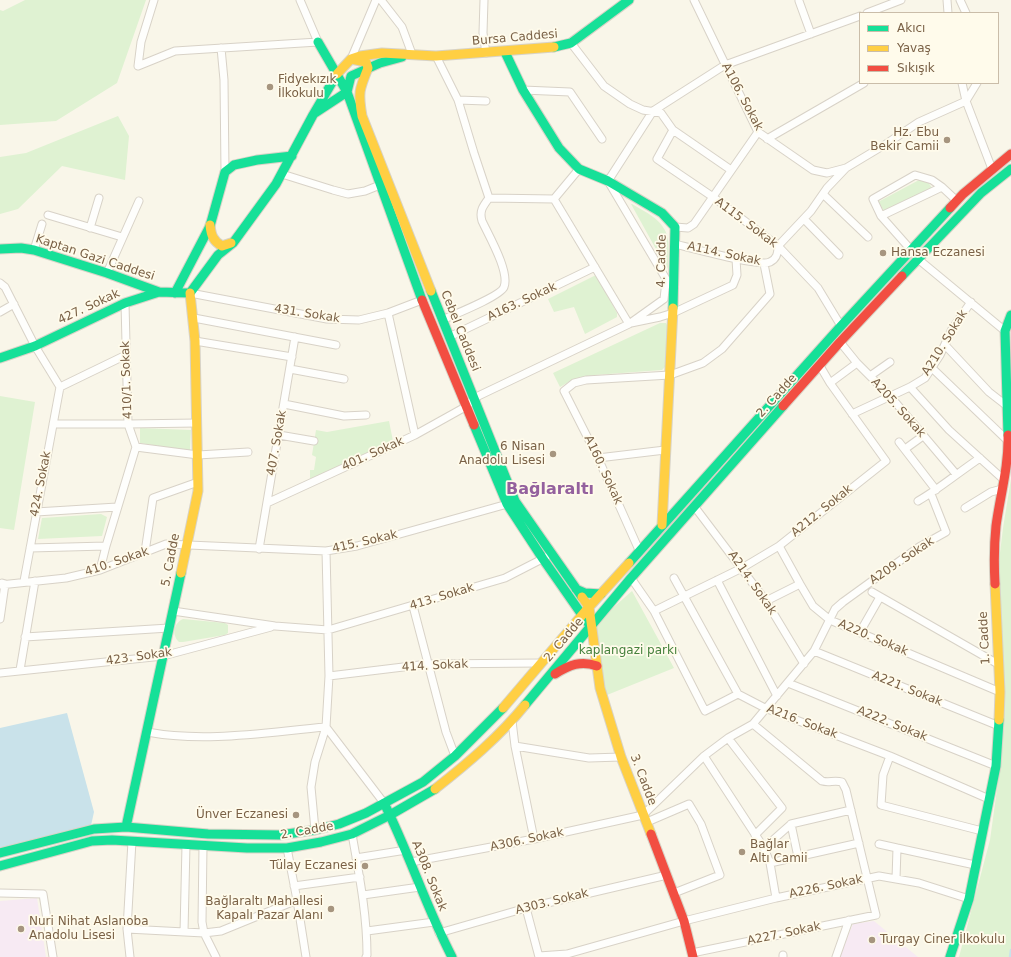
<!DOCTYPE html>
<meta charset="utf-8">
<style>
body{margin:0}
#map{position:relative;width:1011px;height:957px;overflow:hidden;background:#f9f6e9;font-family:"DejaVu Sans",sans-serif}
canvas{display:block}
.legend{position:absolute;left:859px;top:12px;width:140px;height:72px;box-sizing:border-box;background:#fffbeb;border:1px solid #cabda9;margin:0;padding:5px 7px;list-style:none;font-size:12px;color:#7a6146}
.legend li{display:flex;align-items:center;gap:8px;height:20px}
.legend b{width:20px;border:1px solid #cabda9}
</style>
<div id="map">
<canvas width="1011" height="957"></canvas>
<ul class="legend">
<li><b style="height:5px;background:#16e098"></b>Akıcı</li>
<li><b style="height:5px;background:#ffcf43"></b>Yavaş</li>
<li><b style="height:5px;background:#f24e42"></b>Sıkışık</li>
</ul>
</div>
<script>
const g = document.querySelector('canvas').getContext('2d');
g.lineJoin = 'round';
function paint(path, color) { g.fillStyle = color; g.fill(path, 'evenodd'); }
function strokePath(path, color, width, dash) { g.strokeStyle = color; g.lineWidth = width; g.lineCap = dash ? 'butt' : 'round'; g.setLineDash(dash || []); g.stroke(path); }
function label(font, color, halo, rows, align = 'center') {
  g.font = font + ' "DejaVu Sans",sans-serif'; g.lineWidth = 3.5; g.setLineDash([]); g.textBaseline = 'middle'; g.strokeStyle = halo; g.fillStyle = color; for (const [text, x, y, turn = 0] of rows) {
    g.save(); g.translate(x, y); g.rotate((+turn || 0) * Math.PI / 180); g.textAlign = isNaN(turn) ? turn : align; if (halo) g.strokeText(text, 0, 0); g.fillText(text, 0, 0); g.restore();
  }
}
paint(new Path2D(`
 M 37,898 L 46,957 L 0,957 L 0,901 Z
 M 874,921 L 918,957 L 839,957 L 853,924 Z`), '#f7eaf3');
paint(new Path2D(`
 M 25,0 L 146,0 L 117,83 L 56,121 L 0,125 L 0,10 L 3,11 Z
 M 118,116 L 129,136 L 125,180 L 62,166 L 18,209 L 0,214 L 0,157 L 26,153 Z
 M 919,180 L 928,182 L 932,188 L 884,211 L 878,202 Z
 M 631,204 L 632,204 C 645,212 662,219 667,235 C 670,244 668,257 668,267 L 667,269 Z
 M 596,275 L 617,313 L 617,317 L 585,334 L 574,307 L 554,312 L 548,299 Z
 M 660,323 L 666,323 L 668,327 L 666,366 L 662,370 L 595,375 L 572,380 L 560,387 L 553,373 Z
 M 0,396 L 35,402 L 14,530 L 0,528 Z
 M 389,421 L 393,441 L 312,479 L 310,478 L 310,470 L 314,470 L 316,457 L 312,455 L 316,430 L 327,432 Z
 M 140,428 L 191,430 L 190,451 L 140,443 Z
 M 1011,479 L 1011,957 L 959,957 L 990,840 L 1002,753 L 1004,678 L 999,561 L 1003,528 Z
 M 101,514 L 107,517 L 102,536 L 38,539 L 42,518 Z
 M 632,591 L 674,668 L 602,697 L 591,627 Z
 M 183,619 L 225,623 L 228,625 L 228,633 L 225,635 L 183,642 L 179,642 C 171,634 174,623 183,619 Z`), '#dff2d2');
paint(new Path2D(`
 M 67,713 L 94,812 L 90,830 L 0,855 L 0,728 Z`), '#c9e2ea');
strokePath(new Path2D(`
 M 1010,957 L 1011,950`), '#c9e2ea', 2.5);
const street = new Path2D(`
 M 154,0 L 141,42 L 138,66 L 175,51 L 318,42 L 300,0
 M 381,0 L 402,27 L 412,54
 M 484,0 L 483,33 L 486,53
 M 694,0 L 758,132 L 813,170 L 827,173 L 846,168 L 886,144 L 919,122 L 966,101 L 962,83
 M 947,0 L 948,13
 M 960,0 L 966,13
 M 799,1 L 811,34
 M 867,13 L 901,0
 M 571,43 L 604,86 L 630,104 L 643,110 L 661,113 L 673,130 L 731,170
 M 221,48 L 224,80 L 225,172
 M 436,56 L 458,100 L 474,153 L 489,198
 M 351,59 L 376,0
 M 977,83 L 966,101 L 992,169
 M 523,90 L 570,92 L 602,139
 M 458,100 L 486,101
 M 673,130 L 657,159 L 713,197 L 778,246 L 818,288 L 841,326
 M 767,139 L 864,83
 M 282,174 L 333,190 L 348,194 L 365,191 L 380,185
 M 823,194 L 868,237
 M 489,198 L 554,199 L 579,169
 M 554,199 L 629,324
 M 48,215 L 122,237
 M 881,216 L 942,187 L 957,201
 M 804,219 L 839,255
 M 675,227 L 688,228 L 694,224 L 758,132
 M 90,228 L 99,198
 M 675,244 C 691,248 760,267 770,262 C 777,259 778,253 778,246 L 811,211 L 827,188 L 846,168
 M 34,250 L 42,224
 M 912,251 L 881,216 L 873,199 L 915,175 L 932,180 L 942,187
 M 918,259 L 1005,331
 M 107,273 L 139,201
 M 0,283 L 5,287 L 35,346 L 60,387 L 24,581
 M 669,284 L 608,181 L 653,111 L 725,65 L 860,16
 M 190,293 L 327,319 L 359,320 L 388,313 L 422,300
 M 0,312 L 14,304
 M 388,313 L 415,435
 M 194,318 L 336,345
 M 442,320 C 453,315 501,296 504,287 C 510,272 489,236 482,221 C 479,211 483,206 489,198
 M 631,323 L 660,317 L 673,313 L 733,285 L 737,275 L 736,259
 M 449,337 L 595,267
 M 195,341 L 292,357
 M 840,342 L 857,363 L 890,396 L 956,474
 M 945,345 L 989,392 L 1007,406
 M 932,368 L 1009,442
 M 290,369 L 344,379
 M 870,376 L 890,362
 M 830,383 L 857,363
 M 60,387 L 126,355
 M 910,387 L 949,430 L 1004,480
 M 284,404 L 344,416 L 366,415
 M 852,414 L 910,387 L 925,378 L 940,355 L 952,329 L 971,302
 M 53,424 L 128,424 L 197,423
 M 279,435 L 314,441
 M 899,442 L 936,490
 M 136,447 L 198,455 L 248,452
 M 905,449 L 923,436
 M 598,458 L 665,450
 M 918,501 C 939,489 959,472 980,458
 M 267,503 L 415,435 L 467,406 L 474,398 L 629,324 L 664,299 L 666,281
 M 694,506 L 766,601 L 804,664
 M 965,508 L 991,492 L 1002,489
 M 36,512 L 117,507
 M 779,546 L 800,584 L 813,606 L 830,620 L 1000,692
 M 30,548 L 106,546
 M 259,549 L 295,337
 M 639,550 L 598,458 L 564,391 L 574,383 L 586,380 L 670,375 L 703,363 L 722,349 L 770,294 L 764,264
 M 145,552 L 153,498 L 198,482
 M 100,570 L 106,546 L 136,447 L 128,424 L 125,303
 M 631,578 L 654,611 L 705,711 L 738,694
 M 674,578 L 738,694 L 765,708 L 890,756 L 989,799
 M 717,580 L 777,696
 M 0,585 L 66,578 L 100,570 L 166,544 L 326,551 L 357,546 L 511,503
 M 872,592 L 998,664
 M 766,601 L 800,584
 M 413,606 L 446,732 L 455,756
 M 173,611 L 275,626 L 328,630 L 505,578 L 546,557
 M 654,611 L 742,568 L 779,546 L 886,461 L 830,383 L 820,366
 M 0,619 L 5,584 L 2,583
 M 860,632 L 880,597
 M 25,637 L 169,628
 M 814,651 L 999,726
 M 20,670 L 35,581
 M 0,673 L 163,656 L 271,627
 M 329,676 L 428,664 L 541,663
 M 788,683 L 996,766
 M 512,721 L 515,746 L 534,839
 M 147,732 C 206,743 267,732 326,727 L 384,803
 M 728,738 L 782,808 L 755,835
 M 515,746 L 589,758 L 621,757
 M 704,756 L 764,848 L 770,863 L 776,898
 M 890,756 L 883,775 L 881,805 L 982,831
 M 647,822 L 689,804 L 701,824 L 720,875 L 674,893
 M 791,824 L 798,857
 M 315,830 L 311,787 L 315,762 L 326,727 L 329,676 L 326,551
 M 352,834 C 359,874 367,914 367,955 L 366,957
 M 879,844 L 897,848
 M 203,846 L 202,922 L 204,933 L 216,957
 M 287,848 L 297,900 L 306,957
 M 764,848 L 791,824 L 851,810
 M 356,858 L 406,850
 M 411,862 L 534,839 L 643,815 L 704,756 L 728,738 L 753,724 L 814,651 L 835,609 L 843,602 L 919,547 L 946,532 L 931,494
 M 770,863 L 859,843
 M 896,879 L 897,848 L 975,865
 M 294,886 L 360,877
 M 0,893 L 43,894 L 53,957
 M 363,895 L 420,887
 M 526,908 L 539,957
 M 127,929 L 204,933 L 221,931 L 297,900
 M 367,931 L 434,922
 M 184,932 L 186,845
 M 439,933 L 526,908 L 667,875
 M 692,953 L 876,915 L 846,790 L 842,782 C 834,780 829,783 822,781 L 753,724
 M 783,955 L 783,957
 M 539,956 L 567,954 L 684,921 L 776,898 L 879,876 L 919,883 L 969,899
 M 130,957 L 127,929 L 132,841
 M 836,957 L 849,920`);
const fast = new Path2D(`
 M 318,42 L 347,92 L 422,300
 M 554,47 L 571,43 L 629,0
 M 505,52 L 523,90 L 559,148 L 579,169 L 608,181 L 662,213 L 675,227 L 673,308
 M 315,113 L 347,92 L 351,76 L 380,63 L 402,57
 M 0,249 L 21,248 L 34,250 L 107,273 L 159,292
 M 902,276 L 981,193 L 1011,169
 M 431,291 L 515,501 L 582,597
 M 175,293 L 210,226 L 225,172 L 234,165 L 257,160 L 292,156
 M 190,293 L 218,255 L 233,243 L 276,184 L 313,115 L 337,74
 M 0,358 L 35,346 L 125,303 L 159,292 L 190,293
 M 474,425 L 507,504 L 543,559 L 587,622
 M 1008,435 L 1005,331 L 1011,315
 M 629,563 L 841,326 L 950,208
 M 576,589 L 585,593 L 601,594
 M 525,705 L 631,578 L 783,406
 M 384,803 C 409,853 426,907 452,957
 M 126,827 L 181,573
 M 0,853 L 94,829 L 126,827 L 208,834 L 280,835 L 315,830 L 339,824 L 366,813 L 423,782 L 455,756 L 503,708
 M 0,866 L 92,841 L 112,840 L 247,848 L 287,848 L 321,842 L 352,834 L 390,815 L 435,789
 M 950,957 L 969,899 L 996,766 L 999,720`);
const slow = new Path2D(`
 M 351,59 L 366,62 L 368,68 C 359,90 358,93 362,116 L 431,291
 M 337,74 L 351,59 L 360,56 L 382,53 L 436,56 L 554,47
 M 210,225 C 211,235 213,241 222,246 L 231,243
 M 662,525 L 673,308
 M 181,573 L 198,491 L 195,341 L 190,293
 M 995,584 L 1000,692 L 999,720
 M 582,597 L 589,607 L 600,688 L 621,757 L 651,834
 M 503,708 L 589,607 L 629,563
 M 435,789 C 468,763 499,737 525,705`);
const jam = new Path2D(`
 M 950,208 L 963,194 L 1011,154
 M 422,300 L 474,425
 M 783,406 L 840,342 L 902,276
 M 995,584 C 994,565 994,545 996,526 C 1000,496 1009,466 1008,435
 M 555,674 C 569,665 581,660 597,666
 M 651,834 L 684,921 L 693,957`);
strokePath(street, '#d8d2c7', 9);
strokePath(fast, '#d8d3c7', 11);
strokePath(slow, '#d8d3c7', 11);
strokePath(jam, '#d8d3c7', 11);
strokePath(street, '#fefefc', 7);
strokePath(fast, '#16e098', 9);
strokePath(slow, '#ffcf43', 9);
strokePath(jam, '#f24e42', 9);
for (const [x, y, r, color] of [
 [270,87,4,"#a6957f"],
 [947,140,4,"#a6957f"],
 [883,253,4,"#a6957f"],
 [553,454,4,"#a6957f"],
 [296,815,4,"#a6957f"],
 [742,852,4,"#a6957f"],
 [365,866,4,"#a6957f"],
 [331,909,4,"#a6957f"],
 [21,929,4,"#a6957f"],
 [872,940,4,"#a6957f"]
]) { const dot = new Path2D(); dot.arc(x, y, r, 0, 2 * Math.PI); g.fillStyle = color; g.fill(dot); strokePath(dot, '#fffbeb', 1.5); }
label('12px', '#7a6146', '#fffbeb', [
 ["Bursa Caddesi",515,38,-5],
 ["A106. Sokak",742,97,62],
 ["A115. Sokak",746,223,37],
 ["A114. Sokak",724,254,12],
 ["Kaptan Gazi Caddesi",95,258,18],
 ["4. Cadde",662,261,-89],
 ["A163. Sokak",522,302,-25],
 ["427. Sokak",89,307,-25],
 ["431. Sokak",307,314,9],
 ["Cebel Caddesi",460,331,68],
 ["A210. Sokak",945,343,-58],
 ["410/1. Sokak",127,380,-92],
 ["2. Cadde",777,396,-48],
 ["A205. Sokak",898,408,48],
 ["407. Sokak",277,443,-80],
 ["401. Sokak",373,454,-24],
 ["A160. Sokak",603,470,65],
 ["424. Sokak",41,484,-79],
 ["A212. Sokak",822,511,-39],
 ["415. Sokak",365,542,-13],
 ["5. Cadde",171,560,-79],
 ["A209. Sokak",902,561,-34],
 ["410. Sokak",117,562,-19],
 ["A214. Sokak",752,583,55],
 ["413. Sokak",442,597,-17],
 ["A220. Sokak",873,638,23],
 ["1. Cadde",985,638,-93],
 ["2. Cadde",564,640,-50],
 ["423. Sokak",139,657,-8],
 ["414. Sokak",435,666,-3],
 ["A221. Sokak",907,689,22],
 ["A216. Sokak",802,722,21],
 ["A222. Sokak",892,724,22],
 ["3. Cadde",643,780,69],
 ["2. Cadde",307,831,-10],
 ["A306. Sokak",527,840,-12],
 ["A308. Sokak",429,876,68],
 ["A226. Sokak",826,887,-12],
 ["A303. Sokak",552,902,-14],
 ["A227. Sokak",784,934,-12]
]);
label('12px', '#7a6146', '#fffbeb', [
 ["Fidyekızık",278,80],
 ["İlkokulu",278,94],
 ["Hz. Ebu",939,133,"right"],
 ["Bekir Camii",939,147,"right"],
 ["Hansa Eczanesi",891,253],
 ["6 Nisan",545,447,"right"],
 ["Anadolu Lisesi",545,461,"right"],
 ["Ünver Eczanesi",288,815,"right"],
 ["Bağlar",750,845],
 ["Altı Camii",750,859],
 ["Tülay Eczanesi",357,866,"right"],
 ["Bağlaraltı Mahallesi",323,902,"right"],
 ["Kapalı Pazar Alanı",323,916,"right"],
 ["Nuri Nihat Aslanoba",29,922],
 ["Anadolu Lisesi",29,936],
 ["Turgay Ciner İlkokulu",880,940]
], 'left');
label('12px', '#45813c', '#fffbeb', [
 ["kaplangazi parkı",628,651]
]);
label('bold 16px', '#94619e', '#fffbeb', [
 ["Bağlaraltı",550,490]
]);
</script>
